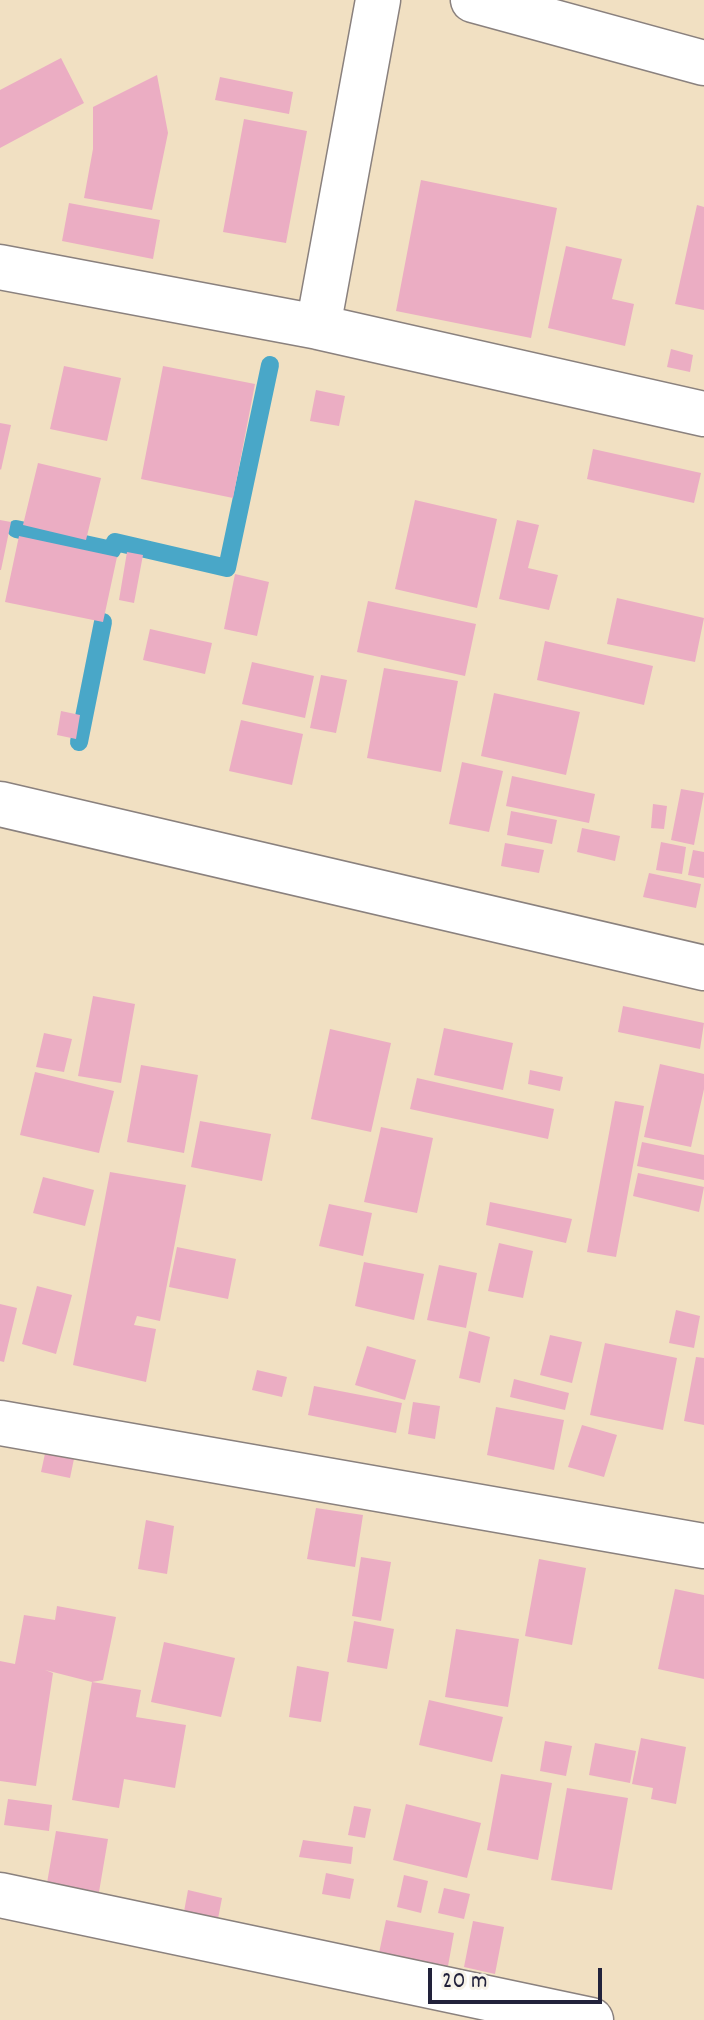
<!DOCTYPE html>
<style>
body{margin:0}
#map{position:relative;width:704px;height:2020px;overflow:hidden;background:#f1e0c2;font-family:Dekko,sans-serif}
canvas{display:block}
.scale{position:absolute;left:428px;top:1968px;width:174px;height:36px;box-sizing:border-box;border:4px solid #22223b;border-top:0;padding-left:10px;font-size:24px;line-height:28px;white-space:nowrap;color:#22223b;-webkit-text-stroke:6px #f7f3e8;paint-order:stroke}
</style>
<div id="map">
<canvas width="704" height="2020"></canvas>
<div class="scale">20 m</div>
</div>
<script>
const g = document.querySelector('canvas').getContext('2d');
g.lineJoin = 'round';
function strokePath(path, color, width, dash) { g.strokeStyle = color; g.lineWidth = width; g.lineCap = dash ? 'butt' : 'round'; g.setLineDash(dash || []); g.stroke(path); }
function paint(path, color) { g.fillStyle = color; g.fill(path, 'evenodd'); }
strokePath(new Path2D(`
 M 16,529 L 112,550 L 115,542 L 227,568 L 270,365
 M 79,742 L 103,622`), '#49a7c8', 18);
paint(new Path2D(`
 M 61,58 L 84,103 L 0,148 L 0,90 Z
 M 157,75 L 168,133 L 152,210 L 84,198 L 93,149 L 93,107 Z
 M 220,77 L 293,92 L 289,114 L 215,100 Z
 M 244,119 L 307,131 L 286,243 L 223,232 Z
 M 421,180 L 557,208 L 531,338 L 396,311 Z
 M 69,203 L 160,220 L 153,259 L 62,241 Z
 M 697,205 L 704,207 L 704,310 L 675,304 Z
 M 566,246 L 622,259 L 612,299 L 634,304 L 625,346 L 548,328 Z
 M 671,349 L 693,355 L 690,372 L 667,367 Z
 M 64,366 L 121,378 L 107,441 L 50,429 Z
 M 163,366 L 255,384 L 233,498 L 141,479 Z
 M 316,390 L 345,396 L 339,426 L 310,421 Z
 M 0,423 L 11,425 L 1,470 L 0,469 Z
 M 593,449 L 701,473 L 694,503 L 587,479 Z
 M 38,463 L 101,478 L 86,540 L 23,525 Z
 M 415,500 L 497,519 L 477,608 L 395,589 Z
 M 0,520 L 11,522 L 1,570 L 0,570 Z
 M 517,520 L 539,525 L 528,568 L 558,575 L 549,610 L 499,599 Z
 M 19,536 L 117,557 L 103,622 L 5,602 Z
 M 127,552 L 143,555 L 134,603 L 119,600 Z
 M 235,574 L 269,582 L 257,636 L 224,629 Z
 M 617,598 L 704,618 L 695,662 L 607,644 Z
 M 368,601 L 476,624 L 465,676 L 357,652 Z
 M 150,629 L 212,643 L 205,674 L 143,660 Z
 M 545,641 L 653,666 L 644,705 L 537,680 Z
 M 252,662 L 314,676 L 305,718 L 242,704 Z
 M 384,668 L 458,681 L 441,772 L 367,758 Z
 M 321,675 L 347,680 L 336,733 L 310,728 Z
 M 494,693 L 580,712 L 566,775 L 481,756 Z
 M 61,711 L 80,715 L 76,739 L 57,735 Z
 M 241,720 L 303,734 L 292,785 L 229,771 Z
 M 462,762 L 503,771 L 489,832 L 449,824 Z
 M 512,776 L 595,794 L 589,823 L 506,806 Z
 M 681,789 L 704,793 L 694,845 L 671,840 Z
 M 653,804 L 667,806 L 664,829 L 651,828 Z
 M 511,811 L 557,820 L 552,844 L 507,835 Z
 M 582,828 L 620,836 L 615,861 L 577,852 Z
 M 661,842 L 686,847 L 682,874 L 656,870 Z
 M 505,843 L 544,850 L 539,873 L 501,866 Z
 M 693,850 L 704,852 L 704,878 L 688,875 Z
 M 649,873 L 701,884 L 696,908 L 643,897 Z
 M 93,996 L 135,1004 L 121,1083 L 78,1076 Z
 M 623,1006 L 704,1023 L 700,1049 L 618,1032 Z
 M 444,1028 L 513,1043 L 503,1090 L 434,1075 Z
 M 330,1029 L 391,1043 L 371,1132 L 311,1119 Z
 M 44,1033 L 72,1039 L 64,1072 L 36,1067 Z
 M 660,1064 L 704,1074 L 704,1089 L 691,1147 L 644,1137 Z
 M 141,1065 L 198,1075 L 184,1153 L 127,1142 Z
 M 530,1070 L 563,1077 L 560,1091 L 528,1084 Z
 M 35,1072 L 114,1091 L 99,1153 L 20,1135 Z
 M 417,1078 L 554,1109 L 548,1139 L 410,1109 Z
 M 615,1101 L 644,1106 L 616,1257 L 587,1252 Z
 M 200,1121 L 271,1134 L 262,1181 L 191,1167 Z
 M 381,1127 L 433,1138 L 417,1213 L 364,1202 Z
 M 642,1142 L 704,1155 L 704,1180 L 637,1166 Z
 M 110,1172 L 186,1185 L 160,1321 L 137,1316 L 134,1325 L 156,1329 L 146,1382 L 73,1365 Z
 M 638,1173 L 704,1187 L 699,1212 L 633,1196 Z
 M 43,1177 L 94,1190 L 85,1226 L 33,1213 Z
 M 490,1202 L 572,1219 L 566,1243 L 486,1225 Z
 M 329,1204 L 372,1213 L 363,1256 L 319,1246 Z
 M 499,1243 L 533,1251 L 523,1298 L 488,1291 Z
 M 177,1247 L 236,1259 L 228,1299 L 169,1287 Z
 M 364,1262 L 424,1274 L 414,1320 L 355,1306 Z
 M 439,1265 L 477,1273 L 466,1328 L 427,1320 Z
 M 37,1286 L 72,1295 L 56,1354 L 22,1344 Z
 M 0,1304 L 17,1308 L 4,1362 L 0,1361 Z
 M 676,1310 L 700,1316 L 694,1348 L 669,1343 Z
 M 469,1331 L 490,1337 L 480,1383 L 459,1378 Z
 M 550,1335 L 582,1342 L 572,1383 L 540,1375 Z
 M 605,1343 L 677,1358 L 663,1430 L 590,1415 Z
 M 367,1346 L 416,1360 L 405,1400 L 355,1385 Z
 M 696,1357 L 704,1358 L 704,1425 L 684,1421 Z
 M 257,1370 L 287,1377 L 282,1397 L 252,1390 Z
 M 514,1379 L 569,1393 L 565,1410 L 510,1397 Z
 M 314,1386 L 402,1403 L 396,1433 L 308,1415 Z
 M 413,1402 L 440,1406 L 435,1439 L 408,1434 Z
 M 496,1407 L 564,1420 L 554,1470 L 487,1455 Z
 M 582,1425 L 617,1435 L 604,1477 L 568,1467 Z
 M 46,1449 L 75,1454 L 70,1478 L 41,1472 Z
 M 316,1508 L 363,1515 L 355,1567 L 307,1559 Z
 M 146,1520 L 174,1526 L 167,1574 L 138,1569 Z
 M 361,1557 L 391,1562 L 381,1621 L 352,1616 Z
 M 539,1559 L 586,1568 L 572,1645 L 525,1636 Z
 M 675,1589 L 704,1595 L 704,1679 L 658,1669 Z
 M 57,1606 L 116,1617 L 103,1680 L 92,1682 L 45,1670 L 53,1673 L 36,1786 L 0,1781 L 0,1661 L 15,1664 L 24,1615 L 55,1620 Z
 M 354,1621 L 394,1629 L 387,1669 L 347,1662 Z
 M 456,1629 L 519,1639 L 508,1707 L 445,1697 Z
 M 164,1642 L 235,1658 L 221,1717 L 151,1702 Z
 M 297,1666 L 329,1672 L 321,1722 L 289,1717 Z
 M 92,1682 L 141,1690 L 136,1717 L 186,1725 L 175,1788 L 124,1779 L 119,1808 L 72,1800 Z
 M 429,1700 L 503,1717 L 492,1762 L 419,1745 Z
 M 641,1738 L 686,1747 L 676,1804 L 651,1799 L 653,1788 L 632,1784 Z
 M 545,1741 L 572,1746 L 566,1776 L 540,1771 Z
 M 595,1743 L 636,1751 L 630,1783 L 589,1775 Z
 M 501,1774 L 552,1783 L 538,1860 L 487,1850 Z
 M 567,1788 L 628,1798 L 612,1890 L 551,1880 Z
 M 8,1799 L 52,1805 L 49,1831 L 4,1825 Z
 M 406,1804 L 481,1823 L 467,1878 L 393,1860 Z
 M 354,1806 L 371,1809 L 365,1838 L 348,1835 Z
 M 56,1831 L 108,1839 L 99,1892 L 47,1883 Z
 M 303,1840 L 353,1847 L 351,1864 L 299,1857 Z
 M 326,1873 L 354,1879 L 350,1899 L 322,1894 Z
 M 404,1875 L 428,1881 L 421,1913 L 397,1907 Z
 M 444,1888 L 470,1894 L 464,1919 L 438,1913 Z
 M 188,1890 L 222,1898 L 217,1924 L 183,1917 Z
 M 386,1920 L 454,1933 L 448,1966 L 379,1953 Z
 M 473,1921 L 504,1927 L 495,1974 L 464,1967 Z`), '#ebadc3');
const minor = new Path2D(`
 M 473,0 L 704,63
 M 0,267 L 318,327 L 704,414
 M 318,327 L 378,0
 M 0,804 L 704,968
 M 0,1423 L 704,1546
 M 0,1895 L 591,2020`);
strokePath(minor, '#8a817e', 47);
strokePath(minor, '#fff', 44);
</script>
